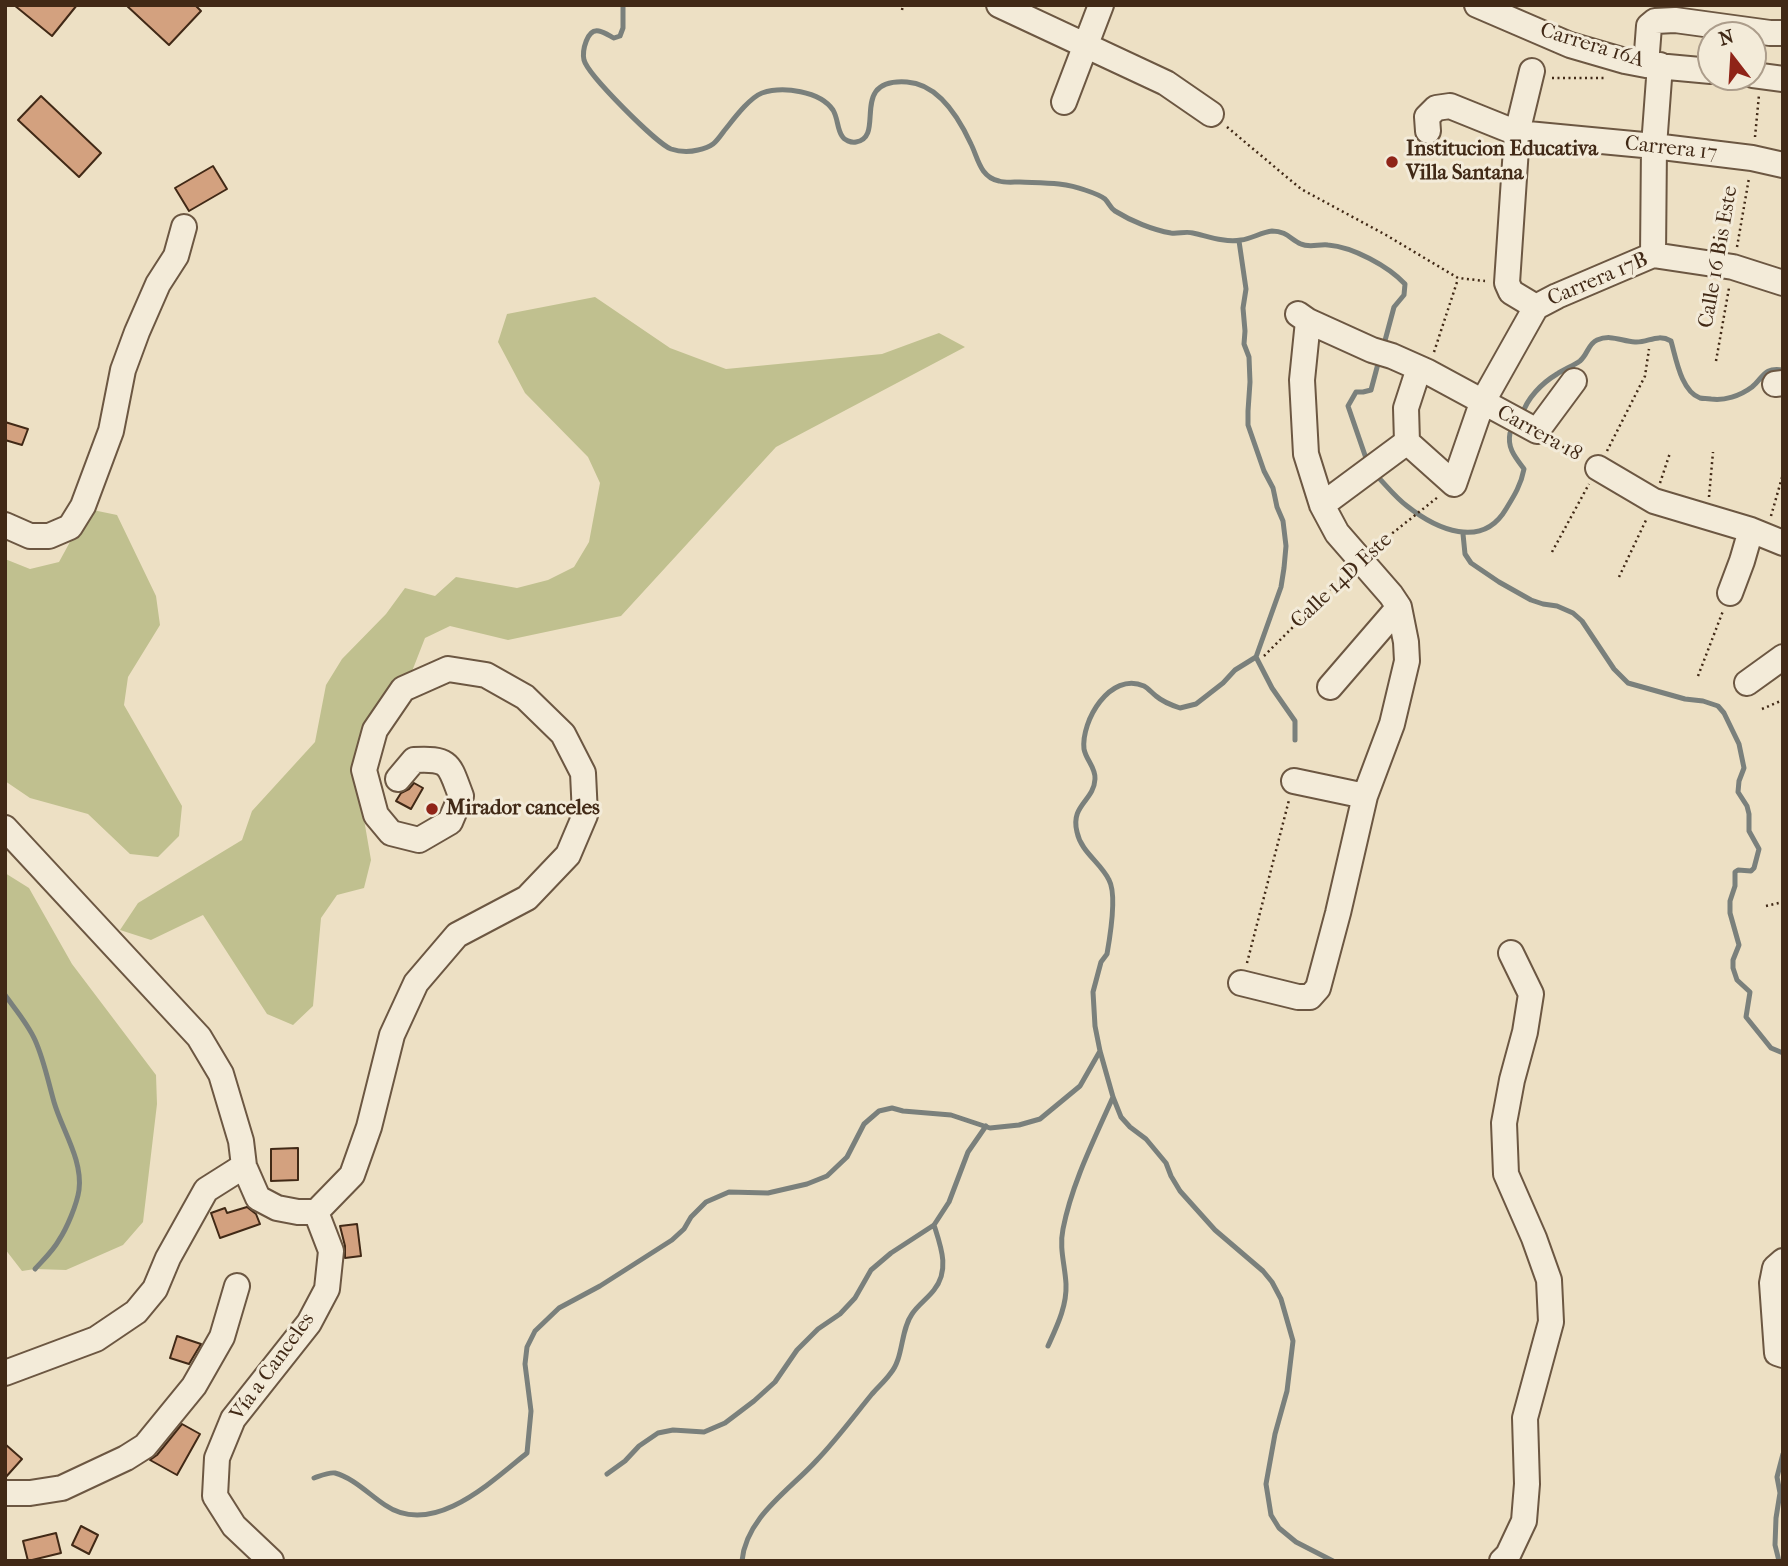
<!DOCTYPE html>
<meta charset="utf-8">
<style>
body{margin:0}
#map{position:relative;width:1788px;height:1566px;overflow:hidden;background:#ede0c4;font-family:"IM FELL French Canon",serif}
canvas{display:block}
.frame{position:absolute;inset:0;border:7px solid #412916;pointer-events:none}
.north{position:absolute;left:1697px;top:21px;width:70px;height:70px;box-sizing:border-box;background:#f3ebd9;border:2px solid #ac9d8b;border-radius:50%;rotate:343deg;font-size:19px;font-weight:700;line-height:28px;text-align:center;color:#412916}
.north::after{content:'';display:block;margin:auto;width:24px;height:32px;background:#8f2418;clip-path:polygon(50% 0,100% 100%,50% 72%,0 100%)}
</style>
<div id="map">
<canvas width="1788" height="1566"></canvas>
<div class="frame"></div>
<div class="north">N</div>
</div>
<script>
const g = document.querySelector('canvas').getContext('2d');
g.lineJoin = 'round';
function paint(path, color) { g.fillStyle = color; g.fill(path, 'evenodd'); }
function strokePath(path, color, width, dash) { g.strokeStyle = color; g.lineWidth = width; g.lineCap = dash ? 'butt' : 'round'; g.setLineDash(dash || []); g.stroke(path); }
function label(font, color, halo, rows, align = 'center') {
  g.font = font + ' "IM FELL French Canon",serif'; g.lineWidth = 6; g.setLineDash([]); g.textBaseline = 'middle'; g.strokeStyle = halo; g.fillStyle = color; for (const [text, x, y, turn = 0] of rows) {
    g.save(); g.translate(x, y); g.rotate((+turn || 0) * Math.PI / 180); g.textAlign = isNaN(turn) ? turn : align; if (halo) g.strokeText(text, 0, 0); g.fillText(text, 0, 0); g.restore();
  }
}
paint(new Path2D(`
 M 595,297 L 670,348 L 726,369 L 882,354 L 939,333 L 965,347 L 776,447 L 621,616 L 508,640 L 450,626 L 425,638 L 361,802 L 371,860 L 364,888 L 337,895 L 321,918 L 313,1006 L 293,1025 L 267,1014 L 203,915 L 151,940 L 120,930 L 138,903 L 242,840 L 252,811 L 315,742 L 326,685 L 342,659 L 386,614 L 405,588 L 435,596 L 456,577 L 517,588 L 548,580 L 574,567 L 589,542 L 600,483 L 588,457 L 525,393 L 498,342 L 507,314 Z
 M 88,509 L 117,515 L 156,596 L 160,625 L 128,677 L 124,705 L 182,806 L 179,836 L 158,857 L 130,854 L 88,814 L 30,798 L 5,781 L 5,559 L 30,569 L 59,562 Z
 M 5,873 L 29,888 L 72,964 L 156,1075 L 157,1104 L 143,1222 L 123,1245 L 66,1270 L 35,1269 L 22,1271 L 5,1249 Z`), '#c0c08f');
strokePath(new Path2D(`
 M 623,5 L 623,28 L 620,36 L 614,38 C 610,36 604,32 599,31 C 587,28 582,51 584,60 C 588,75 656,143 671,149 C 680,152 690,152 698,150 C 703,149 709,147 713,144 C 717,141 721,135 724,131 C 733,120 749,98 762,93 C 783,86 820,91 833,110 C 838,118 837,129 842,136 C 844,140 851,143 856,142 C 887,137 847,78 907,82 C 938,84 959,118 971,144 C 978,158 980,177 999,181 C 1005,183 1013,182 1020,182 C 1043,183 1064,182 1085,190 C 1091,192 1100,195 1105,199 C 1109,203 1110,208 1115,211 C 1131,221 1153,230 1171,233 C 1178,234 1186,231 1193,233 C 1207,236 1225,243 1241,240 C 1251,239 1262,232 1272,231 C 1287,231 1291,240 1301,244 C 1309,248 1319,244 1328,245 C 1353,247 1388,266 1405,284 L 1404,295 L 1394,307 L 1383,348
 M 1239,241 L 1246,289 L 1243,308 L 1245,331 L 1244,344 L 1249,357 L 1250,382 L 1248,411 L 1248,425 L 1264,471 L 1273,488 L 1277,507 L 1283,521 L 1286,546 L 1284,568 L 1281,587 L 1256,657 L 1235,670 L 1223,683 L 1196,704 L 1180,708 C 1171,705 1163,702 1156,696 C 1152,693 1148,688 1144,686 C 1110,671 1081,721 1084,749 C 1086,760 1096,768 1095,779 C 1094,801 1070,805 1077,832 C 1081,852 1101,863 1109,880 C 1117,894 1110,937 1107,954 L 1101,962 L 1093,992 L 1095,1026 L 1100,1051 L 1113,1097 L 1121,1117 L 1130,1127 L 1146,1139 L 1166,1163 L 1171,1176 L 1180,1191 L 1215,1230 L 1263,1271 L 1272,1282 L 1281,1299 L 1293,1341 L 1287,1391 L 1275,1434 L 1266,1484 L 1271,1515 L 1279,1528 L 1296,1542 L 1333,1561
 M 1522,415 C 1527,398 1542,383 1557,374 C 1564,369 1573,366 1580,361 C 1588,354 1588,344 1597,340 C 1611,334 1621,341 1635,342 C 1648,343 1657,333 1671,341 C 1676,358 1681,391 1700,398 C 1704,399 1706,398 1711,399 C 1724,401 1740,396 1752,387 C 1764,377 1763,367 1783,370
 M 1368,464 L 1348,406 L 1356,392 L 1363,392 L 1371,390 L 1379,360
 M 1376,475 C 1386,485 1395,497 1407,506 C 1436,529 1482,550 1506,509 C 1514,496 1521,485 1524,469 C 1515,457 1507,448 1510,433
 M 1463,534 L 1465,554 L 1471,563 L 1499,582 L 1531,600 L 1543,604 L 1557,606 L 1573,613 L 1582,621 L 1614,669 L 1628,683 L 1685,699 L 1703,701 L 1718,706 L 1724,713 L 1739,744 L 1744,768 L 1739,781 L 1738,792 L 1747,806 L 1749,814 L 1749,831 L 1759,849 L 1754,868 L 1751,871 L 1738,870 L 1735,872 L 1735,886 L 1730,901 L 1730,913 L 1739,945 L 1733,960 L 1733,968 L 1737,980 L 1750,992 L 1746,1017 L 1771,1048 L 1783,1053
 M 1256,657 L 1272,688 L 1295,721 L 1295,740
 M 5,995 C 15,1009 28,1024 35,1040 C 44,1060 48,1081 54,1102 C 62,1130 83,1160 79,1190 C 77,1204 67,1228 59,1240 C 53,1251 43,1260 35,1269
 M 1048,1346 C 1057,1326 1067,1306 1066,1284 C 1065,1265 1059,1248 1063,1229 C 1072,1183 1094,1140 1113,1097
 M 607,1474 L 625,1461 L 639,1446 L 658,1433 L 673,1430 L 704,1432 L 725,1423 L 754,1401 L 775,1382 L 797,1350 L 818,1329 L 840,1314 L 855,1298 L 871,1270 L 891,1253 L 934,1225 L 949,1202 L 968,1152 L 986,1126
 M 314,1478 C 320,1476 329,1472 335,1473 C 352,1477 371,1496 385,1505 C 433,1538 491,1482 527,1453 L 531,1411 L 525,1364 L 527,1347 L 535,1331 L 559,1308 L 600,1286 L 672,1240 L 684,1229 L 691,1217 L 706,1202 L 729,1192 L 768,1193 L 807,1184 L 827,1176 L 847,1157 L 864,1124 L 879,1111 L 892,1108 L 903,1111 L 951,1115 L 990,1128 L 1019,1125 L 1040,1119 L 1080,1086 L 1100,1051
 M 742,1561 C 746,1517 790,1490 817,1460 C 837,1439 854,1416 872,1394 C 878,1387 885,1381 890,1374 C 904,1358 900,1331 912,1314 C 918,1305 927,1299 934,1290 C 950,1270 941,1247 934,1225
 M 1779,1561 L 1775,1545 L 1776,1518 L 1780,1493 L 1777,1477 L 1783,1454`), '#7a807c', 5);
const building = new Path2D(`
 M 14,5 L 77,5 L 52,36 Z
 M 126,5 L 195,5 L 201,11 L 169,45 Z
 M 41,96 L 101,153 L 79,177 L 18,120 Z
 M 213,166 L 227,189 L 189,211 L 175,188 Z
 M 5,422 L 28,429 L 22,445 L 5,440 Z
 M 414,783 L 423,788 L 411,809 L 396,801 L 401,793 L 409,789 Z
 M 298,1148 L 298,1180 L 271,1181 L 271,1149 Z
 M 247,1207 L 256,1214 L 260,1224 L 220,1238 L 211,1213 L 225,1208 L 227,1213 Z
 M 357,1224 L 361,1256 L 345,1258 L 345,1246 L 340,1226 Z
 M 177,1336 L 201,1344 L 189,1364 L 170,1358 Z
 M 182,1424 L 200,1434 L 177,1475 L 150,1460 L 157,1455 Z
 M 5,1444 L 22,1459 L 5,1478 Z
 M 81,1526 L 98,1535 L 89,1554 L 72,1545 Z
 M 56,1533 L 61,1553 L 28,1561 L 23,1541 Z`);
paint(building, '#d3a17f');
strokePath(building, '#412916', 2);
const minor = new Path2D(`
 M 999,5 L 1166,83 L 1211,114
 M 1477,5 L 1570,45 L 1625,61 L 1646,65 L 1711,71
 M 1646,65 L 1649,26 L 1655,21 L 1675,20 L 1770,33 L 1783,33
 M 1532,71 L 1517,133 L 1507,283 L 1511,292 L 1536,307
 M 1753,75 L 1783,79
 M 1064,102 L 1101,5
 M 1428,131 L 1427,117 L 1436,108 L 1450,106 L 1517,133 L 1654,146 L 1752,158 L 1783,165
 M 1653,255 L 1654,146 L 1660,65
 M 1536,307 L 1557,296 L 1653,255 L 1733,267 L 1783,283
 M 1298,314 L 1308,321 L 1372,350 L 1392,356 L 1428,372 L 1537,431 L 1574,381
 M 1419,368 L 1406,408 L 1407,442 L 1454,484 L 1482,403 L 1536,307
 M 1775,384 L 1783,383
 M 1598,468 L 1654,501 L 1751,530 L 1783,543
 M 1322,505 L 1407,442
 M 5,525 L 30,536 L 49,536 L 70,527 L 83,506 L 111,431 L 123,370 L 137,332 L 158,284 L 176,256 L 184,227
 M 1730,593 L 1742,561 L 1751,530
 M 1747,683 L 1783,657
 M 1330,687 L 1399,607
 M 1294,781 L 1365,796
 M 5,828 L 199,1037 L 221,1074 L 241,1141 L 244,1166 L 258,1198 L 277,1208 L 298,1212 L 316,1212 L 331,1251 L 327,1289 L 309,1323 L 233,1419 L 217,1458 L 215,1496 L 234,1526 L 271,1561
 M 1241,983 L 1298,997 L 1310,997 L 1318,988 L 1338,913 L 1365,796 L 1392,724 L 1407,661 L 1406,642 L 1399,607 L 1391,595 L 1337,533 L 1322,505 L 1306,454 L 1302,380 L 1308,321
 M 316,1212 L 352,1175 L 369,1127 L 392,1035 L 416,983 L 457,935 L 527,898 L 568,855 L 585,815 L 583,773 L 563,734 L 525,697 L 486,675 L 448,669 L 403,689 L 375,730 L 364,770 L 376,815 L 391,833 L 419,840 L 450,822 L 461,796 C 449,765 451,758 414,760 L 398,779
 M 1783,1261 L 1775,1268 L 1772,1283 L 1777,1353 L 1783,1355
 M 5,1373 L 96,1339 L 136,1312 L 155,1289 L 168,1258 L 206,1190 L 244,1166
 M 5,1493 L 30,1493 L 62,1488 L 126,1458 L 145,1446 L 194,1386 L 222,1337 L 237,1286
 M 1502,1561 L 1508,1555 L 1524,1521 L 1527,1484 L 1525,1418 L 1551,1322 L 1549,1280 L 1534,1238 L 1506,1174 L 1504,1123 L 1512,1080 L 1525,1032 L 1531,994 L 1511,953`);
strokePath(minor, '#6c5742', 28);
strokePath(new Path2D(`
 M 902,10 L 903,5
 M 1552,78 L 1605,78
 M 1227,127 L 1301,189 L 1386,235 L 1458,278 L 1485,281
 M 1755,137 L 1759,95
 M 1737,247 L 1749,178
 M 1434,352 L 1458,279
 M 1716,361 L 1729,288
 M 1553,441 L 1580,457
 M 1607,451 L 1645,376 L 1649,349
 M 1660,483 L 1670,453
 M 1709,497 L 1713,452
 M 1771,516 L 1783,474
 M 1375,547 L 1438,497
 M 1552,552 L 1589,484
 M 1619,577 L 1647,518
 M 1264,656 L 1347,573
 M 1698,676 L 1723,611
 M 1762,709 L 1783,700
 M 1766,906 L 1783,902
 M 1247,963 L 1289,800`), '#412916', 2.5, [2, 3.5]);
strokePath(minor, '#f3ebd9', 24);
for (const [x, y, r, color] of [
 [1392,162,7,"#8f2418"],
 [432,809,7,"#8f2418"]
]) { const dot = new Path2D(); dot.arc(x, y, r, 0, 2 * Math.PI); g.fillStyle = color; g.fill(dot); strokePath(dot, '#f3ebd9', 2.5); }
label('21px', '#412916', '#f3ebd9', [
 ["Carrera 16A",1592,46,17],
 ["Carrera 17",1671,149,6],
 ["Calle 16 Bis Este",1719,257,-80],
 ["Carrera 17B",1598,280,-23],
 ["Carrera 18",1539,434,29],
 ["Calle 14D Este",1342,581,-43],
 ["Vía a Canceles",273,1367,-54]
]);
label('bold 21px', '#412916', '#f3ebd9', [
 ["Institucion Educativa",1406,150],
 ["Villa Santana",1406,174],
 ["Mirador canceles",446,809]
], 'left');
</script>
